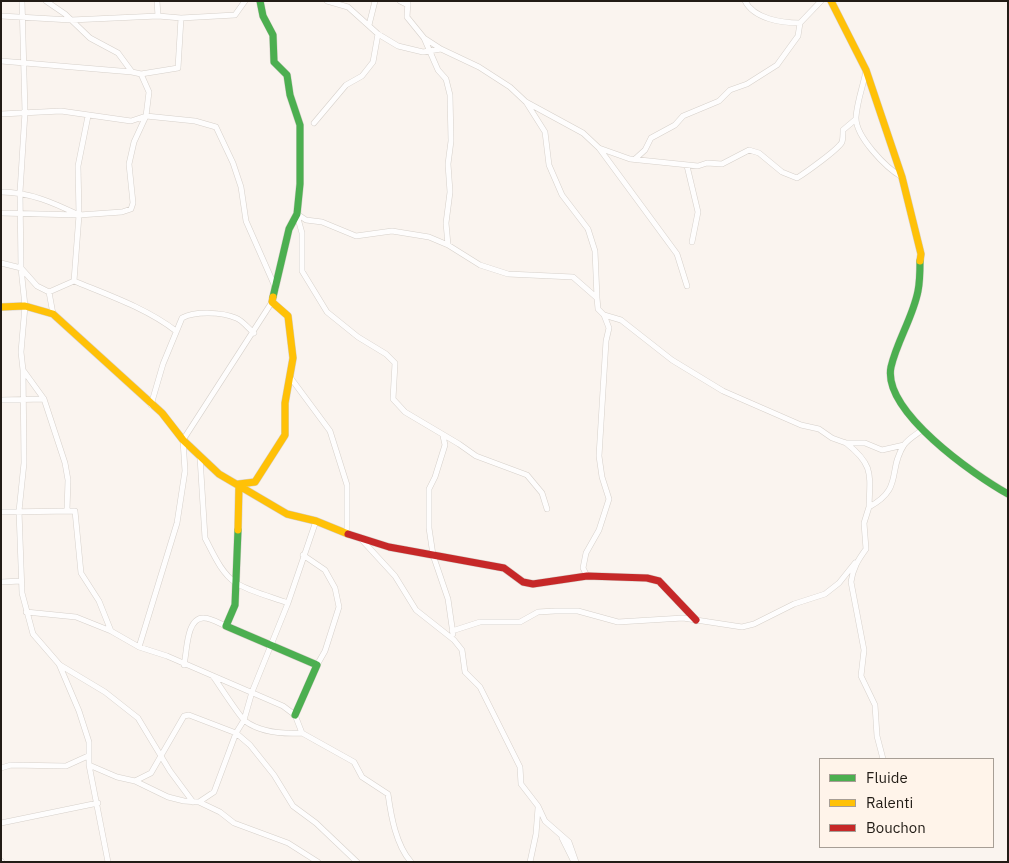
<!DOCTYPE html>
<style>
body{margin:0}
#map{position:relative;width:1009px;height:863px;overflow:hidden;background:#faf4ef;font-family:"IBM Plex Sans",sans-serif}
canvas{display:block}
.frame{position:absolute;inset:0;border:2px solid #221c16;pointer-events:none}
.legend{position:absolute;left:819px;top:758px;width:175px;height:90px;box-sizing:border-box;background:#fff4ea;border:1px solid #a79e95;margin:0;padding:6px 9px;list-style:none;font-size:15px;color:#221c16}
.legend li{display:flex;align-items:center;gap:10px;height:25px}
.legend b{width:25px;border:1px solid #a79e95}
</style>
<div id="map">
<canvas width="1009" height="863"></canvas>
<div class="frame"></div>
<ul class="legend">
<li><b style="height:6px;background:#4caf50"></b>Fluide</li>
<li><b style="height:6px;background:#ffc107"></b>Ralenti</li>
<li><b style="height:6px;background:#c62828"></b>Bouchon</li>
</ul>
</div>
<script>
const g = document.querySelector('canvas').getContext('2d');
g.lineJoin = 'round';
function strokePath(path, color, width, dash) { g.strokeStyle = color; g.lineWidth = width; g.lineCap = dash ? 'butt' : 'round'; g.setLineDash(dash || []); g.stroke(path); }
const street = new Path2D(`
 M 22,1 L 25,112 L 20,192 L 21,268 L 25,306 L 21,352 L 23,370 L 44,399 L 65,463 L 68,480 L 67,510
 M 46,1 L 65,14 L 90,38 L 118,53 L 132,72
 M 157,1 L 158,16 L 181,18 L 235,15 L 245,1
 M 327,1 L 348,7 L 378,34 L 398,46 L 423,52 L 441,49 L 479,67 L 510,87 L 526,102 L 583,133 L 599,148 L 677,254 L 687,286
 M 400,1 L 408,5
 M 408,1 L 407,17 L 424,38 L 441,49
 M 745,1 C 754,19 782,23 800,23 L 821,1
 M 1,16 L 71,20 L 158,16
 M 369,25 L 375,1
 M 424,38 L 438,70 L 446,79 L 450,95 L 451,141 L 448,164 L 450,192 L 446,223 L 448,245
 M 1,61 L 132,72 L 141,74 L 149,92 L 146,116 L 134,142 L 129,164 L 133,203 L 131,209 L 122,212 L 79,215 L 1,213
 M 866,71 C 863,86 857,102 856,117 C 855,136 886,168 902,177
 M 141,74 L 178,68 L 181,18
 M 526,102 L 545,132 L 549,165 L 562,195 L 588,229 L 595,251 L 597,298
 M 1,114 L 61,111 L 131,121 L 146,116 L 195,121 L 216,127 L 233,163 L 241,187 L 246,221 L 276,289
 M 314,123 L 346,85 L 362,76 L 373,62 L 378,34
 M 599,148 L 630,159 L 698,166 L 707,163 L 722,164 L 749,150 L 759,153 L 782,172 L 797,178 C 805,173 839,149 842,142 C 843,139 843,134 843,130 L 856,119
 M 635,159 L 645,150 L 651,138 L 675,125 L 683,116 L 719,101 L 730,90 L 747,84 L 777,65 L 798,36 L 800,23
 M 687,166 L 698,212 L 692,242
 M 1,192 C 30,192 54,203 79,215 L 74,281
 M 297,214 L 306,220 L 322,222 L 356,236 L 392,231 L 429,237 L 448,245 L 480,265 L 508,274 L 573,277 L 597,298 L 598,309 L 604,315 L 621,320 L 672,360 L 723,391 L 801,425 L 819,429 L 832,438 L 846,443 L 865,443 L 882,450 L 904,445
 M 79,215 L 78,166 L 88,116
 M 297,215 L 302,233 L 302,271 L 327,312 L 358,337 L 386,354 L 395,363 L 393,399 L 405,412 L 459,444 L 476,456 L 527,475 L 542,493 L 547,509
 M 1,263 L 21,268 L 37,286 L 49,292 L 53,314
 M 49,292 L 74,281 C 108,295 146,308 176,331
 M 23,370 L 24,463 L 19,511 L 22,593 L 33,634 L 59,664 L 79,711 L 89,742 L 89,765 L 108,862
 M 290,377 L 330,431 L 347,485 L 347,532
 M 1,400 L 44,399
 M 151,405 L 163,364 L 182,318 C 195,311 222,312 236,318 C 242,320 249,329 254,333
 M 443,436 L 445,445 L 435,477 L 429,489 L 429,528 L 433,555 L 448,599 L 453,634
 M 846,443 C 874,465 870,474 869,507
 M 200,457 L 205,538 C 213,553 221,573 236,583 C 251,592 272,597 288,603
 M 1,512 L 75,511 L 81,573 L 99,601 L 111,631
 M 361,539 L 395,576 L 416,610 L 454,640 L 462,650 L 465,672 L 480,687 L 520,767 L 521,784 L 538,806 L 545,821 L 569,842 L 576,862
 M 303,555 L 325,570 L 335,588 L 339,607 L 325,651 L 317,665
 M 587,576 L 583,568 L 586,553 L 599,530 L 609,499 L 602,477 L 599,456 L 606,341 L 609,328 L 604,315
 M 1,582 L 21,581
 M 26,612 L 76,617 L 111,631 L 139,647 L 167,656 L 283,706 L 295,715 L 302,733 L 354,762 L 362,777 L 388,794 C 391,816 396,845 411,862
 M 452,631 L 480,622 L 520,622 L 538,612 L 555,611 L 578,611 L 618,622 L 683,618 L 742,627 L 754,624 L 794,604 L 825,594 L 839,583 L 855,563
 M 139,647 L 177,523 L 185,471 L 183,440 L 272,302
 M 60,665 L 105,692 L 138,718 L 170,771 L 193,802
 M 184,665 C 187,653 186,617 204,618 C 210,618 219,623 226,626
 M 213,676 C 219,685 240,717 245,721 C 260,732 284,734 302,733
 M 883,759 L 877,736 L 875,705 L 861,676 L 864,650 L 851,582 C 853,568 858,560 866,549 L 864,523 L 869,507 C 904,488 887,471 904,445 C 908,439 917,434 922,430
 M 89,765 L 117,777 L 135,781 L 168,797 L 184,801 L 199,802 L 214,792 L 236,733 L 244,720 L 252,692 L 288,603 L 316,521
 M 1,768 L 11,765 L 66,766 L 88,756
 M 135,781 L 151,773 L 184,716 L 189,715 L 236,733 L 250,745 L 274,775 L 293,806 L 316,823 L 357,862
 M 199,802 L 220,812 L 234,823 L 288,843 L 318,862
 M 1,823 L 98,803
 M 562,838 L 574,862
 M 1,861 L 2,862
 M 530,862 L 536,834 L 538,808`);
const fast = new Path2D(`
 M 260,1 L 263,16 L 273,35 L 274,62 L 287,75 L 290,95 L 300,125 L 300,184 L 297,214 L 289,229 L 273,297
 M 920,261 C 920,271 920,281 918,291 C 913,317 897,341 891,367 C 882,411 974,475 1008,494
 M 238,530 L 235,605 L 226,626 L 317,665 L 295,715`);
const slow = new Path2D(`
 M 831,1 L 866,70 L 902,177 L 921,254 L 920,261
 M 1,307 L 25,306 L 53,314 L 162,413 L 183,440 L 219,474 L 287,514 L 316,521 L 348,534
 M 238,530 L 239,484 L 255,482 L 285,435 L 285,403 L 293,358 L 288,316 L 272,302 L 273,297`);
const jam = new Path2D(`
 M 348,534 L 389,547 L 504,568 L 523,582 L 533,584 L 587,576 L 647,578 L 659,581 L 696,620`);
strokePath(street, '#d6d0ca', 6);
strokePath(fast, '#d6d0ca', 8);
strokePath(slow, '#d6d0ca', 8);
strokePath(jam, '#d6d0ca', 8);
strokePath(street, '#fefdfd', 5);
strokePath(fast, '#4caf50', 7);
strokePath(slow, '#ffc107', 7);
strokePath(jam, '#c62828', 7);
</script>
